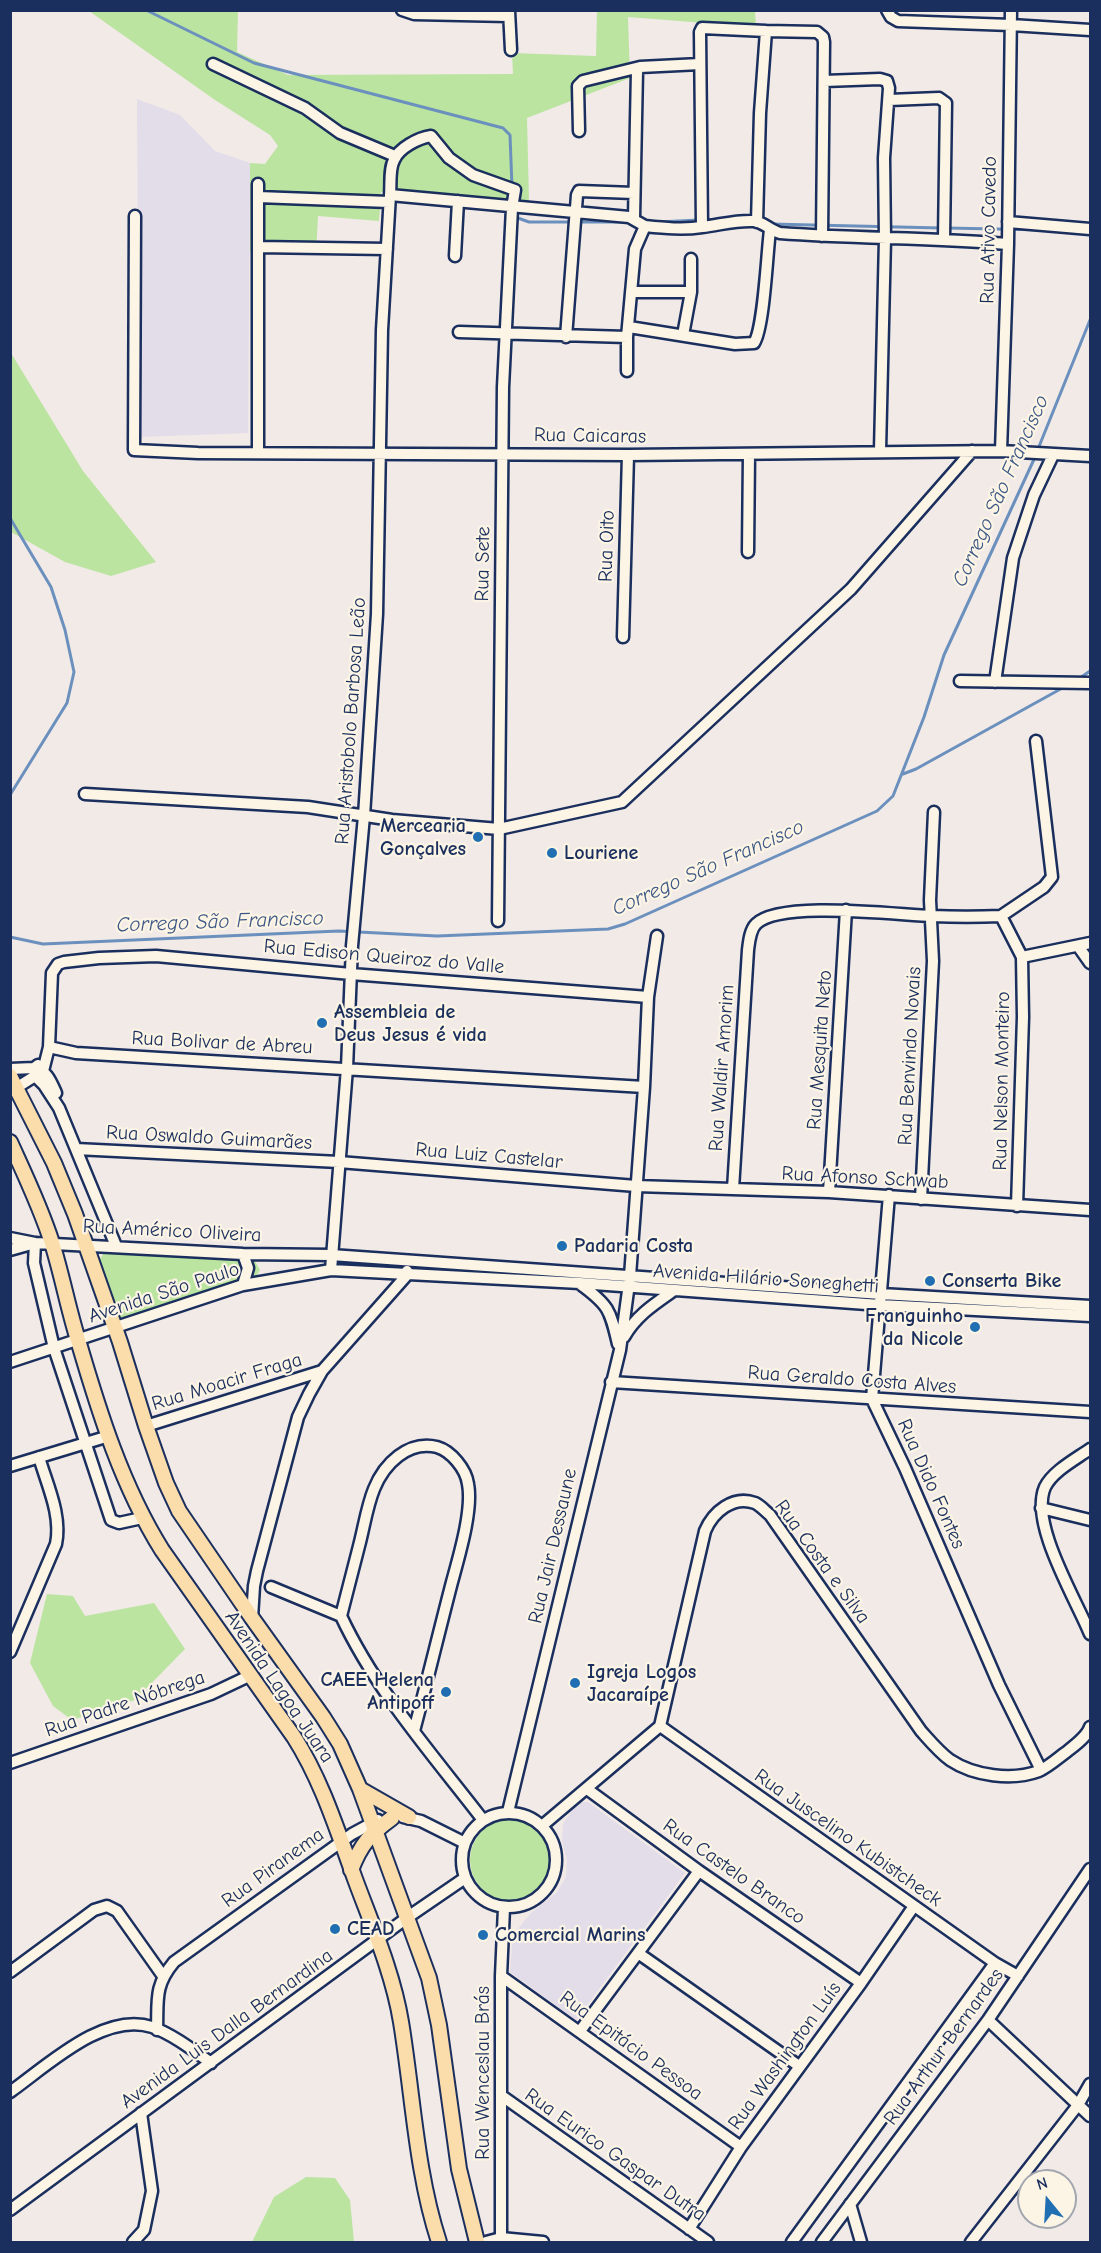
<!DOCTYPE html>
<meta charset="utf-8">
<style>
body{margin:0}
#map{position:relative;width:1101px;height:2253px;overflow:hidden;background:#f1eae7;font-family:"Comic Neue",sans-serif}
canvas{display:block}
.frame{position:absolute;inset:0;border:12px solid #1b2f5e;pointer-events:none}
.north{position:absolute;left:1017px;top:2169px;width:60px;height:60px;box-sizing:border-box;background:#fcf5e5;border:2px solid #a2a6af;border-radius:50%;rotate:342deg;font-size:16px;font-weight:700;line-height:24px;text-align:center;color:#1b2f5e}
.north::after{content:'';display:block;margin:auto;width:21px;height:27px;background:#1f6fb2;clip-path:polygon(50% 0,100% 100%,50% 72%,0 100%)}
</style>
<div id="map">
<canvas width="1101" height="2253"></canvas>
<div class="frame"></div>
<div class="north">N</div>
</div>
<script>
const g = document.querySelector('canvas').getContext('2d');
g.lineJoin = 'round';
function paint(path, color) { g.fillStyle = color; g.fill(path, 'evenodd'); }
function strokePath(path, color, width, dash) { g.strokeStyle = color; g.lineWidth = width; g.lineCap = dash ? 'butt' : 'round'; g.setLineDash(dash || []); g.stroke(path); }
function label(font, color, halo, rows, align = 'center') {
  g.font = font + ' "Comic Neue",sans-serif'; g.lineWidth = 4.5; g.setLineDash([]); g.textBaseline = 'middle'; g.strokeStyle = halo; g.fillStyle = color; for (const [text, x, y, turn = 0] of rows) {
    g.save(); g.translate(x, y); g.rotate((+turn || 0) * Math.PI / 180); g.textAlign = isNaN(turn) ? turn : align; if (halo) g.strokeText(text, 0, 0); g.fillText(text, 0, 0); g.restore();
  }
}
paint(new Path2D(`
 M 137,99 L 180,115 L 215,151 L 250,163 L 248,433 L 139,437 Z
 M 582,1802 L 588,1802 L 685,1873 L 576,2020 L 510,1972 L 513,1935 L 531,1913 L 557,1892 L 566,1877 L 567,1860 L 562,1841 L 563,1824 L 572,1810 Z`), '#e3dce9');
paint(new Path2D(`
 M 89,11 L 238,11 L 237,52 L 288,75 L 513,74 L 512,53 L 596,56 L 597,11 L 755,11 L 756,27 L 628,17 L 630,78 L 527,118 L 529,202 L 381,192 L 379,221 L 318,216 L 316,254 L 250,252 L 250,163 L 265,164 L 278,146 L 270,135 L 215,100 Z
 M 11,353 L 83,471 L 156,562 L 111,576 L 65,562 L 11,532 Z
 M 109,1252 L 255,1261 L 260,1270 L 255,1279 L 122,1321 L 120,1319 L 99,1261 L 103,1254 Z
 M 47,1594 L 73,1596 L 85,1616 L 154,1603 L 185,1649 L 135,1700 L 72,1720 L 53,1706 L 30,1663 Z
 M470 1860a41 41 0 1 1 82 0a41 41 0 1 1-82 0Z
 M 306,2177 L 335,2178 L 350,2200 L 354,2242 L 252,2242 L 274,2197 Z`), '#bbe4a0');
strokePath(new Path2D(`
 M 146,10 L 254,63 L 503,128 L 510,135 L 512,187
 M 515,217 L 529,222 L 630,222
 M 706,220 L 744,217
 M 658,222 L 699,220
 M 770,224 L 941,228
 M 947,228 L 1046,230
 M 1038,449 L 1090,320
 M 10,518 L 51,587 L 65,630 L 74,672 L 67,703 L 10,795
 M 1077,680 L 1090,671
 M 903,774 L 916,769 L 1066,686
 M 10,937 L 43,944 L 339,931 L 437,936 L 608,929 L 625,924 L 877,811 L 893,796 L 924,717 L 944,655 L 1036,455`), '#6b90bd', 3);
const minor = new Path2D(`
 M 402,10 L 414,14 L 508,16
 M 887,10 L 891,17 L 898,21 L 1011,25 L 1090,30
 M 509,11 L 511,50
 M 213,64 L 305,108 L 340,133 L 395,156
 M 824,81 L 880,79 L 887,81 L 889,88 L 884,158 L 885,239 L 880,450
 M 889,100 L 939,98 L 946,103 L 944,238
 M 579,131 L 578,86 L 583,81 L 640,67
 M 390,195 C 391,184 389,169 394,160 C 399,148 418,138 431,136 L 449,158 L 473,175 L 515,190 L 512,208 L 503,387 L 498,921
 M 258,197 L 389,202
 M 135,216 L 134,450 L 198,453 L 628,455 L 1001,451 L 1090,456
 M 634,218 L 637,71 L 640,67 L 700,64
 M 757,222 L 760,113 L 766,31 L 817,32 L 823,37 L 824,42 L 822,236
 M 1008,222 L 1090,229
 M 702,227 L 700,32 L 702,28 L 766,31
 M 258,247 L 387,249
 M 455,256 L 458,201
 M 631,292 L 691,292
 M 629,327 L 735,344 L 754,343 C 764,328 767,253 770,230
 M 459,332 L 627,337
 M 683,335 L 691,292 L 691,259
 M 566,337 L 577,195 L 579,191 L 634,193
 M 627,371 L 627,337 L 635,249 L 645,226 C 664,228 683,230 702,227 C 720,225 735,220 754,221 C 763,222 770,230 780,233 C 856,239 932,237 1008,244
 M 1001,451 L 1008,244 L 1011,10
 M 258,453 L 258,184
 M 748,552 L 749,454
 M 623,637 L 628,455
 M 960,681 L 1090,683
 M 995,682 L 1013,558 L 1034,495 L 1053,455
 M 85,794 L 308,807 L 392,820 L 499,829 L 622,802 L 851,589 L 972,451
 M 1001,916 L 1044,887 L 1052,877 L 1036,741
 M 1078,946 L 1090,963
 M 1022,957 L 1090,943
 M 49,1047 L 76,1053 L 644,1087
 M 34,1068 C 47,1070 51,1082 56,1093
 M 10,1069 L 34,1068 L 38,1065
 M 36,1077 L 44,1085 L 59,1108 L 116,1246
 M 16,1088 L 43,1071 L 49,1047 L 52,973 L 58,964 L 64,962 L 99,958 L 156,956 L 351,974 L 648,997
 M 76,1149 L 339,1162 L 636,1186 L 829,1192 L 1090,1210
 M 733,1189 L 748,950 C 749,942 750,930 756,924 C 780,900 898,915 932,916 C 955,917 978,917 1001,916 L 1022,957 L 1023,1017 L 1017,1206
 M 829,1192 L 846,910
 M 889,1195 L 872,1399 L 905,1468 L 999,1685 L 1041,1770
 M 921,1199 L 933,961 L 930,900 L 934,812
 M 10,1238 L 35,1243 L 243,1254 L 331,1255 L 881,1294 L 1090,1306
 M 35,1243 L 34,1263 L 54,1348 L 111,1520 L 119,1523 L 142,1518
 M 10,1250 L 35,1243
 M 331,1270 L 347,1068 L 352,946 L 364,816 L 377,614 L 382,330 L 390,195 C 470,202 549,210 629,217 L 645,226
 M 580,1284 C 609,1305 610,1310 618,1344
 M 243,1285 L 248,1268 L 243,1254
 M 624,1337 C 636,1316 653,1305 673,1291
 M 10,1362 L 243,1285 L 331,1270 L 580,1283 L 880,1305 L 1090,1316
 M 611,1382 L 1090,1412
 M 146,1426 L 322,1371
 M 1090,1449 C 1076,1459 1053,1471 1045,1487 C 1029,1523 1076,1599 1090,1634
 M 10,1466 L 109,1436
 M 1041,1508 L 1090,1520
 M 271,1587 L 341,1616 C 376,1691 433,1755 483,1820
 M 341,1616 C 347,1593 353,1569 359,1546 C 364,1527 367,1506 374,1489 C 384,1464 408,1440 437,1447 C 451,1451 466,1469 468,1484 C 473,1510 459,1556 452,1582 C 439,1632 427,1682 414,1731
 M 252,1618 L 254,1586 L 257,1571 L 298,1417 L 309,1394 L 322,1371 L 407,1275 L 407,1271
 M 10,1652 L 56,1544 C 62,1515 47,1485 39,1457
 M 660,1726 L 995,1963 L 1018,1976
 M 10,1763 L 211,1694 L 251,1675
 M 587,1789 L 699,1871 L 861,1983
 M 508,1812 L 620,1350 L 630,1276 L 644,1087 L 648,997 L 657,936
 M462 1860a47 47 0 1 1 94 0a47 47 0 1 1-94 0Z
 M 403,1817 L 421,1821 L 465,1843
 M 543,1825 L 660,1726 L 705,1531 C 713,1512 733,1495 755,1503 C 760,1505 765,1511 770,1515 L 921,1731 C 930,1741 939,1752 950,1760 C 974,1776 1012,1781 1039,1771 C 1048,1767 1057,1759 1065,1753 C 1074,1746 1087,1737 1090,1727
 M 638,1953 L 799,2066
 M 10,1972 L 94,1910 L 107,1906 L 117,1911 L 163,1976
 M 501,1976 L 741,2147
 M 988,2020 L 1090,2116
 M 157,2030 C 158,2000 154,1986 174,1962 L 352,1834 L 378,1820
 M 580,2031 L 699,1871
 M 10,2092 C 47,2066 104,2011 152,2027 C 172,2034 193,2050 211,2063
 M 502,2096 L 708,2242
 M 850,2204 L 861,2242
 M 10,2210 L 408,1917 L 465,1878
 M 689,2229 L 741,2147 L 861,1983 L 914,1906
 M 133,2242 L 144,2230 L 152,2191 L 141,2113
 M 486,2242 L 501,2238 L 543,2242
 M 501,2242 L 501,1976 L 504,1908
 M 792,2242 L 995,1963
 M 822,2242 L 988,2020 L 1090,1869
 M 971,2242 L 1078,2105 L 1090,2084`);
const major = new Path2D(`
 M 10,1076 L 54,1163 L 75,1214 L 120,1342 L 146,1426 L 166,1483 L 179,1511 L 252,1618 L 323,1717 L 340,1744 L 360,1789 L 429,1978 L 439,2025 L 459,2169 L 477,2242
 M 10,1142 C 25,1175 41,1208 52,1243 C 62,1275 68,1308 78,1340 C 99,1412 122,1486 162,1550 L 294,1737 C 322,1781 337,1830 355,1879 C 372,1925 393,1973 401,2022 C 413,2095 416,2172 439,2242
 M 360,1789 L 409,1817
 M 351,1870 C 361,1844 370,1834 392,1818`);
strokePath(minor, '#1b2f5e', 15);
strokePath(major, '#1b2f5e', 18);
strokePath(minor, '#fcf5e5', 10);
strokePath(major, '#fbdcab', 14);
for (const [x, y, r, color] of [
 [478,837,6,"#1f6fb2"],
 [552,853,6,"#1f6fb2"],
 [322,1023,6,"#1f6fb2"],
 [562,1246,6,"#1f6fb2"],
 [930,1281,6,"#1f6fb2"],
 [975,1327,6,"#1f6fb2"],
 [575,1683,6,"#1f6fb2"],
 [446,1692,6,"#1f6fb2"],
 [335,1929,6,"#1f6fb2"],
 [483,1935,6,"#1f6fb2"]
]) { const dot = new Path2D(); dot.arc(x, y, r, 0, 2 * Math.PI); g.fillStyle = color; g.fill(dot); strokePath(dot, '#fcf5e5', 2); }
label('20px', '#1b2f5e', '#fcf5e5', [
 ["Rua Ativo Cavedo",989,230,-89],
 ["Rua Caicaras",590,436,1],
 ["Rua Oito",607,546,-88],
 ["Rua Sete",483,564,-89],
 ["Rua Aristobolo Barbosa Leão",351,721,-86],
 ["Rua Edison Queiroz do Valle",384,957,5],
 ["Rua Bolivar de Abreu",222,1043,3],
 ["Rua Mesquita Neto",820,1050,-86],
 ["Rua Benvindo Novais",910,1056,-87],
 ["Rua Waldir Amorim",722,1068,-86],
 ["Rua Nelson Monteiro",1002,1081,-89],
 ["Rua Oswaldo Guimarães",209,1138,3],
 ["Rua Luiz Castelar",489,1156,5],
 ["Rua Afonso Schwab",865,1178,3],
 ["Rua Américo Oliveira",172,1231,3],
 ["Avenida Hilário Soneghetti",766,1279,4],
 ["Avenida São Paulo",164,1293,-18],
 ["Rua Geraldo Costa Alves",852,1380,4],
 ["Rua Moacir Fraga",227,1382,-17],
 ["Rua Dido Fontes",931,1484,66],
 ["Rua Jair Dessaune",553,1546,-77],
 ["Rua Costa e Silva",822,1562,54],
 ["Avenida Lagoa Juara",279,1687,56],
 ["Rua Padre Nóbrega",125,1704,-19],
 ["Rua Juscelino Kubistcheck",848,1838,35],
 ["Rua Piranema",273,1868,-36],
 ["Rua Castelo Branco",734,1872,35],
 ["Avenida Luis Dalla Bernardina",227,2029,-36],
 ["Rua Epitácio Pessoa",631,2046,36],
 ["Rua Arthur Bernardes",944,2047,-54],
 ["Rua Washington Luís",785,2056,-54],
 ["Rua Wenceslau Brás",483,2073,-90],
 ["Rua Eurico Gaspar Dutra",615,2155,35]
]);
label('bold 20px', '#1b2f5e', '#fcf5e5', [
 ["Mercearia",466,826,"right"],
 ["Gonçalves",466,849,"right"],
 ["Louriene",564,853],
 ["Assembleia de",334,1012],
 ["Deus Jesus é vida",334,1035],
 ["Padaria Costa",574,1246],
 ["Conserta Bike",942,1281],
 ["Franguinho",963,1316,"right"],
 ["da Nicole",963,1339,"right"],
 ["Igreja Logos",587,1672],
 ["Jacaraípe",587,1695],
 ["CAEE Helena",434,1680,"right"],
 ["Antipoff",434,1703,"right"],
 ["CEAD",347,1929],
 ["Comercial Marins",495,1935]
], 'left');
label('italic 21px', '#3c5786', '#fcf5e5', [
 ["Corrego São Francisco",1001,491,-66],
 ["Corrego São Francisco",708,868,-24],
 ["Corrego São Francisco",220,922,-2]
]);
</script>
